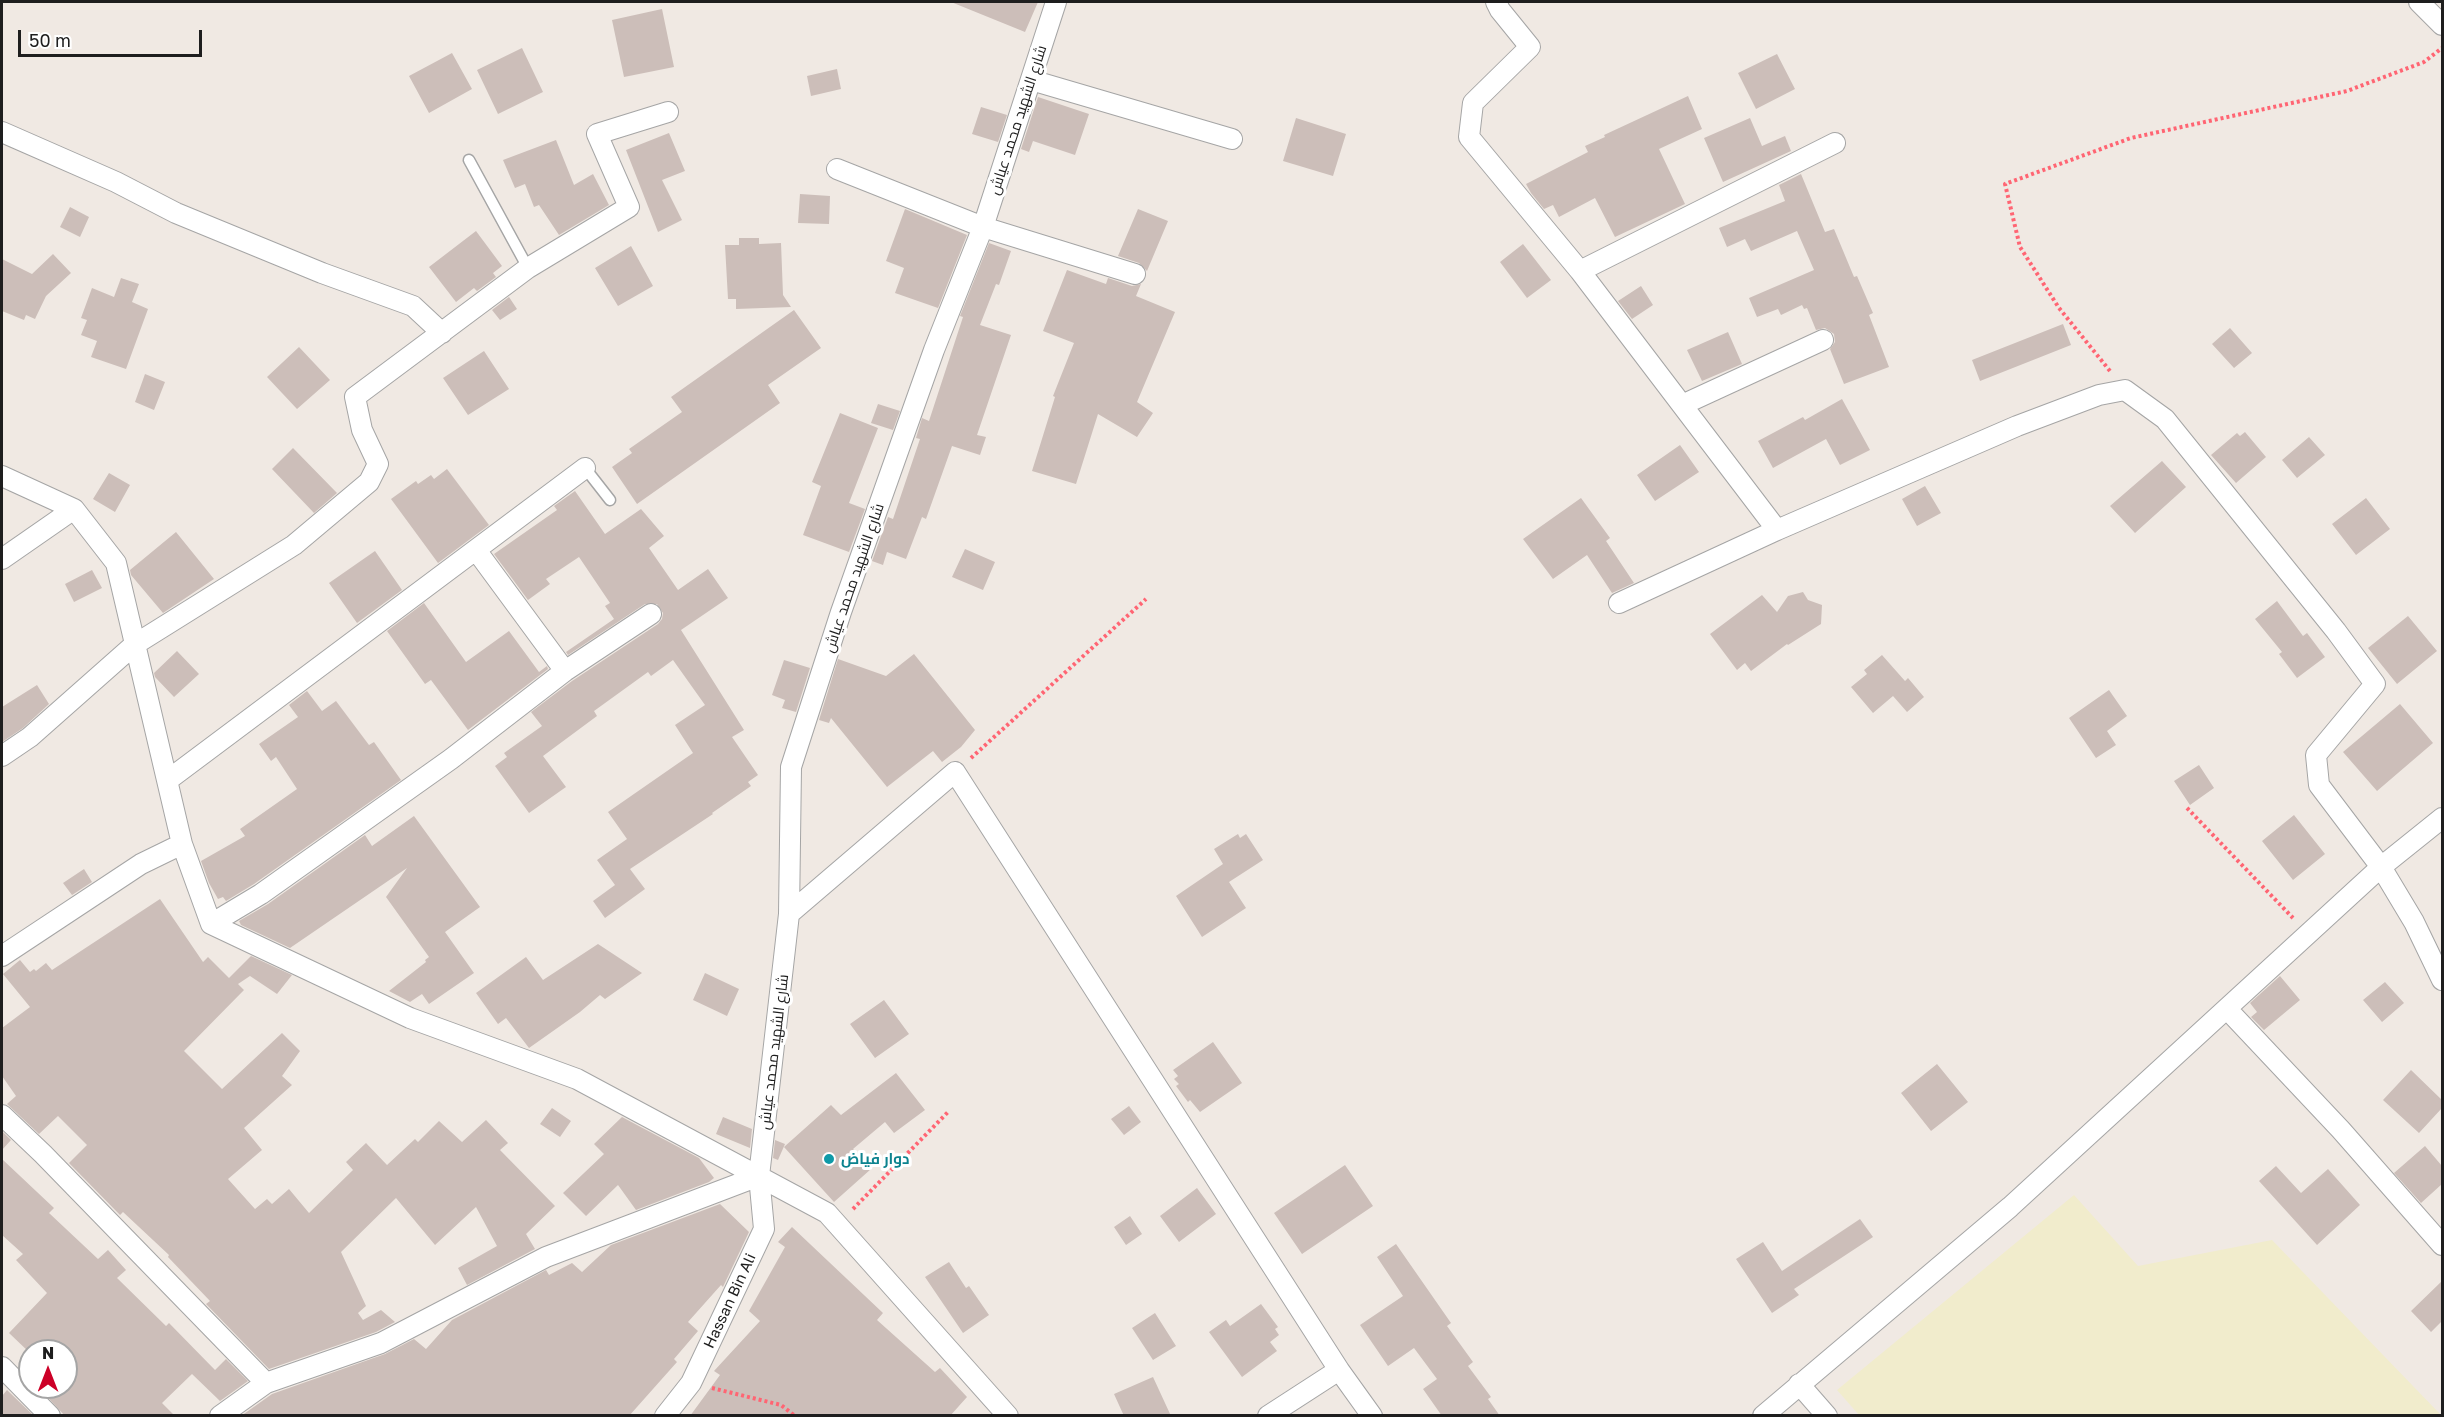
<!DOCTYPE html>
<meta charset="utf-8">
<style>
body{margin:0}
#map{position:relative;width:2444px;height:1417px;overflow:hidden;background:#f0e9e3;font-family:"Golos Text",sans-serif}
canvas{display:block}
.frame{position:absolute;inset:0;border:3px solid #1e1e1e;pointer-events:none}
.north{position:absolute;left:18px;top:1339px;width:60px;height:60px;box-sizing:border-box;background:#fff;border:2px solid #a5a5a5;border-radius:50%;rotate:0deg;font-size:16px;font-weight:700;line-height:24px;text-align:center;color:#1e1e1e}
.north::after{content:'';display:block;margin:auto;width:21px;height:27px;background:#cc0027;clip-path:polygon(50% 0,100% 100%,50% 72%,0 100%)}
.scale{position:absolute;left:18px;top:30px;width:184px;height:27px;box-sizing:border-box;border:3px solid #1e1e1e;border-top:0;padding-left:8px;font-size:18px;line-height:21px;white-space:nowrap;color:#1e1e1e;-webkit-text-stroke:4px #fff;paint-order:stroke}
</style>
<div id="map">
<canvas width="2444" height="1417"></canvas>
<div class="frame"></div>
<div class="north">N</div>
<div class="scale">50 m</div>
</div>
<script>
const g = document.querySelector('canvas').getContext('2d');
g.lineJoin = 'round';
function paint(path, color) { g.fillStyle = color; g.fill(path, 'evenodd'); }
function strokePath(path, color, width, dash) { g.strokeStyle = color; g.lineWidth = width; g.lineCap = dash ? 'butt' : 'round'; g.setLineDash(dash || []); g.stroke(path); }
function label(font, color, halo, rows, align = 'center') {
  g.font = font + ' "Golos Text",Cairo,sans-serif'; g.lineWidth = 6; g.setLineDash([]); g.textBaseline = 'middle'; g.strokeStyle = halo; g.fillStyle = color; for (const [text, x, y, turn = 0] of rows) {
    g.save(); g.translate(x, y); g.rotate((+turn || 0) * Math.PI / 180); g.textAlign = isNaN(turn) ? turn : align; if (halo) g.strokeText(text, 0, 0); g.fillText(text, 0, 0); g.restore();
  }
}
paint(new Path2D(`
 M 2074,1195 L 2138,1266 L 2272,1240 L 2441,1415 L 1859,1415 L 1837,1390 Z`), '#f1eccc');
paint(new Path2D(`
 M 951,2 L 1038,2 L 1025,32 Z
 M 662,9 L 674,67 L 624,77 L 612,20 Z
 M 522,48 L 543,92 L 498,114 L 477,70 Z
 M 452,53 L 472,89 L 429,113 L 409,76 Z
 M 1777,54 L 1795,89 L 1756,109 L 1738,73 Z
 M 837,69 L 841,89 L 811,96 L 807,76 Z
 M 1688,96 L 1702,129 L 1659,149 L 1685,204 L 1615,237 L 1595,198 L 1559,217 L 1553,205 L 1544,209 L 1531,193 L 1526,184 L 1588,152 L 1585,146 L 1605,137 L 1604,135 Z
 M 1038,97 L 1089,114 L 1075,155 L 1033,141 L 1029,152 L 1021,149 Z
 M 981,107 L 1007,115 L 998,142 L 972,134 Z
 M 1296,118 L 1346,134 L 1333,176 L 1283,161 Z
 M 1750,118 L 1762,146 L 1785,136 L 1791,151 L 1723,182 L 1704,138 Z
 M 669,133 L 685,171 L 662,180 L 682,220 L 658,232 L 626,150 Z
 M 556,140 L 574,185 L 593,174 L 609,205 L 559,235 L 539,205 L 534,207 L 525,184 L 515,188 L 503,160 Z
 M 1801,174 L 1825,232 L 1834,229 L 1854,277 L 1857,276 L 1873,313 L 1869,315 L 1889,367 L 1844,384 L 1830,349 L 1835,342 L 1834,334 L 1825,328 L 1816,330 L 1807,308 L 1804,309 L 1802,305 L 1781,315 L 1778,309 L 1757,317 L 1749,298 L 1814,270 L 1797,231 L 1751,251 L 1745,239 L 1727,247 L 1719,228 L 1785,201 L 1779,185 Z
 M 800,194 L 830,196 L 829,224 L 798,223 Z
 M 70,207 L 89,217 L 80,237 L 60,227 Z
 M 905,209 L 967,235 L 938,308 L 895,293 L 904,268 L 886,261 Z
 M 1138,209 L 1168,221 L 1147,271 L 1139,263 L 1118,256 Z
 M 476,231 L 502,266 L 493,273 L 496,277 L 477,291 L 474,288 L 456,302 L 429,267 Z
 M 739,238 L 759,238 L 759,244 L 781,243 L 783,295 L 791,307 L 736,309 L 736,299 L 728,299 L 725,245 L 739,245 Z
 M 989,243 L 1011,251 L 999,285 L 996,284 L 980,325 L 1011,335 L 977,435 L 986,437 L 980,455 L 952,446 L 926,519 L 922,517 L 906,559 L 887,552 L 883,565 L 872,561 L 888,517 L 893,519 L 920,439 L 916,438 L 922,418 L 929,421 L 963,317 L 960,316 Z
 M 1523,244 L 1551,280 L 1527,298 L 1500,262 Z
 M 631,246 L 653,286 L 618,306 L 595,268 Z
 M 53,254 L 71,273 L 46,296 L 35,319 L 26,315 L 24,320 L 2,311 L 2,259 L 32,274 Z
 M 1067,270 L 1106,284 L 1108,278 L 1132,286 L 1141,284 L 1136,296 L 1175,312 L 1137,402 L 1153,413 L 1137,437 L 1098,414 L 1076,484 L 1032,471 L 1055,397 L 1053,396 L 1074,343 L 1043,331 Z
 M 121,278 L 139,284 L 132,302 L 148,309 L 126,369 L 91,357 L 97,341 L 81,335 L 87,320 L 81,318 L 92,288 L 114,297 Z
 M 1641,286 L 1653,305 L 1632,319 L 1618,301 Z
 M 509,297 L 517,309 L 500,320 L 492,310 Z
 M 794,310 L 821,348 L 768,385 L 780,403 L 637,504 L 612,467 L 632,453 L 629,449 L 682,412 L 671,397 Z
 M 2063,324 L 2071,345 L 1980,381 L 1972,360 Z
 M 2230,328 L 2252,353 L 2234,368 L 2212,344 Z
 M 1728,332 L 1742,364 L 1702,381 L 1687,350 Z
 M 299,347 L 330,380 L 297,409 L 267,377 Z
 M 484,351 L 509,389 L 468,415 L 443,378 Z
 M 145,374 L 165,382 L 154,410 L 135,402 Z
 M 1842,399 L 1870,450 L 1840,465 L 1826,439 L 1773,468 L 1758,441 L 1803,417 L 1805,420 Z
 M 878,404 L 900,411 L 893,430 L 871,423 Z
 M 840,413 L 878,428 L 849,503 L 865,509 L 849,552 L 803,535 L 821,486 L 812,482 Z
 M 2245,432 L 2266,457 L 2236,483 L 2211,455 L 2237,433 L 2240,436 Z
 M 2309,437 L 2325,455 L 2297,478 L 2282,460 Z
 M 1680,445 L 1699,472 L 1655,501 L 1637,475 Z
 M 293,448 L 337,493 L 314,513 L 272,469 Z
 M 2162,461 L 2186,487 L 2135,533 L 2110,506 Z
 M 447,469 L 489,525 L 438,563 L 391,499 L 416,481 L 418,484 L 431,475 L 434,479 Z
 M 109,473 L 130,485 L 115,512 L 93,499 Z
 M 1925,486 L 1941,513 L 1917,526 L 1902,499 Z
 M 575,491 L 605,534 L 641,509 L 664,536 L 649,548 L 678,590 L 708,569 L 728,598 L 681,630 L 744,730 L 732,737 L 758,775 L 748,782 L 751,786 L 712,813 L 713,814 L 630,869 L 645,889 L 605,918 L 593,901 L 615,885 L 597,860 L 627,839 L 608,812 L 693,753 L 675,725 L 705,705 L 673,660 L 651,676 L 648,672 L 594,711 L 597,716 L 543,756 L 566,787 L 529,813 L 495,766 L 507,757 L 504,753 L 542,726 L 531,712 L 572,681 L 658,624 L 662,619 L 663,613 L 657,604 L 645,604 L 568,655 L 566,652 L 614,619 L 605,606 L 610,603 L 579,557 L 546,579 L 550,584 L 528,600 L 494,554 L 557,510 L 554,506 Z
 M 1581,498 L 1610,538 L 1606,541 L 1634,583 L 1612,593 L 1587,555 L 1553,579 L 1523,539 Z
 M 2366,498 L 2390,529 L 2356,555 L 2332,524 Z
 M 176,532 L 214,579 L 163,613 L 131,575 L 130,570 Z
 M 965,549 L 995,562 L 983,590 L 952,577 Z
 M 375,551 L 402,590 L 357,623 L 329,583 Z
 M 92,570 L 102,588 L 74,602 L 65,584 Z
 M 1803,592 L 1808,600 L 1822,605 L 1821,624 L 1788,645 L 1787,644 L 1751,671 L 1745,663 L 1737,670 L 1710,634 L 1762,595 L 1777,612 L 1788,596 Z
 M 2277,601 L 2303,636 L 2307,633 L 2325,657 L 2297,678 L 2279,654 L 2282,652 L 2255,619 Z
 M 424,603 L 466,662 L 509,631 L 539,672 L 547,666 L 548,669 L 468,730 L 431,680 L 425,684 L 387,631 Z
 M 2408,616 L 2437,651 L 2397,684 L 2368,648 Z
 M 177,651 L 199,674 L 174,697 L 155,677 L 154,673 Z
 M 914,654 L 975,730 L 961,747 L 942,762 L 933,751 L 887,787 L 831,718 L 829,723 L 819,720 L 838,659 L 886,676 Z
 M 1882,655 L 1905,681 L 1908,678 L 1924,697 L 1907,712 L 1893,696 L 1873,713 L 1851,687 L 1867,674 L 1864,670 Z
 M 784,660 L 810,668 L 796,712 L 782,708 L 785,700 L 772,695 Z
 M 37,685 L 49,704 L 23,728 L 2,742 L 2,707 Z
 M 2109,690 L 2127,716 L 2107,731 L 2116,745 L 2096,758 L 2069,718 Z
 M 307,691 L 322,711 L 336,701 L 369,745 L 374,742 L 401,780 L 254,884 L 226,901 L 223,897 L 218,899 L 209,883 L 201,861 L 245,836 L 240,829 L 297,789 L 276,757 L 271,761 L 259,744 L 298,717 L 289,705 Z
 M 2400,704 L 2433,743 L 2377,791 L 2343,752 Z
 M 2199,765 L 2214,788 L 2190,805 L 2174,781 Z
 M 2294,815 L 2325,854 L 2293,880 L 2262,841 Z
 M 414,816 L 480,907 L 445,932 L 474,973 L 429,1004 L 422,994 L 410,1002 L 389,991 L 426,962 L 425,960 L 429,957 L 386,897 L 407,868 L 290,948 L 241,925 L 239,921 L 268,904 L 365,835 L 372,846 Z
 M 1238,834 L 1240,838 L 1246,834 L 1263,860 L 1229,882 L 1246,908 L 1202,937 L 1176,896 L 1223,864 L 1214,849 Z
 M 84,869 L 92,882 L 72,895 L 63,883 Z
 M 160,899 L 203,962 L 208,957 L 229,978 L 251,956 L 292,975 L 277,994 L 250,976 L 238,984 L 244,990 L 184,1051 L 222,1089 L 282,1033 L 300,1051 L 282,1076 L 292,1085 L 244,1128 L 262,1150 L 228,1179 L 255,1209 L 267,1199 L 272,1204 L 289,1189 L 309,1213 L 353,1170 L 346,1162 L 366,1143 L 387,1165 L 415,1139 L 418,1142 L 439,1121 L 462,1142 L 486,1120 L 508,1143 L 500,1150 L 555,1206 L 526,1234 L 535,1249 L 467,1285 L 458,1268 L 497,1246 L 476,1207 L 435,1245 L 396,1198 L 341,1252 L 366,1306 L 358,1313 L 363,1320 L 381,1310 L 395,1322 L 376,1332 L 269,1369 L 206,1304 L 210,1301 L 168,1257 L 169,1255 L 123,1212 L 120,1215 L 69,1163 L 87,1145 L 58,1116 L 39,1134 L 7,1104 L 16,1096 L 2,1076 L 2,1028 L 30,1007 L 3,974 L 20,960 L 30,972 L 34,969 L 36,971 L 46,963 L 52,970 Z
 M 598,944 L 642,973 L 605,999 L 600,995 L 580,1012 L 529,1048 L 506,1018 L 498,1024 L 476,993 L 526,957 L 543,980 Z
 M 705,973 L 739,989 L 727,1016 L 693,1000 Z
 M 2280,976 L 2300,1000 L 2264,1030 L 2251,1017 L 2257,1012 L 2250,1003 Z
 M 2385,982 L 2404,1003 L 2382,1022 L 2363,1000 Z
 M 884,1000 L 909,1034 L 875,1058 L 850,1024 Z
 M 1213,1042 L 1242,1083 L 1200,1112 L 1190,1100 L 1188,1102 L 1176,1086 L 1179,1084 L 1174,1079 L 1178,1076 L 1173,1070 Z
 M 1937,1064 L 1968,1102 L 1931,1131 L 1901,1093 Z
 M 2411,1070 L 2442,1100 L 2442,1108 L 2419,1133 L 2383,1100 Z
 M 896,1073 L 925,1110 L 894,1133 L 885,1122 L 853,1149 L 871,1169 L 834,1202 L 784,1147 L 831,1105 L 841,1115 Z
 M 1129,1106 L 1141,1122 L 1124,1135 L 1111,1119 Z
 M 552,1108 L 571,1121 L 560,1137 L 540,1124 Z
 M 622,1117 L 699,1158 L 714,1178 L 709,1182 L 636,1210 L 618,1185 L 586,1216 L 563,1193 L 604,1154 L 594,1144 Z
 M 723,1117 L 752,1129 L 750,1148 L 716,1134 Z
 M 2,1131 L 11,1140 L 2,1150 Z
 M 775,1140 L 785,1144 L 778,1160 L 773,1158 Z
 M 2425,1146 L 2442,1166 L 2442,1184 L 2421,1203 L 2394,1173 Z
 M 2,1159 L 54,1208 L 49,1213 L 98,1259 L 108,1250 L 126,1270 L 117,1278 L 166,1326 L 169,1323 L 215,1370 L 226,1359 L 248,1381 L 220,1401 L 192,1374 L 162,1403 L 175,1416 L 65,1416 L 38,1387 L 66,1387 L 66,1351 L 30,1351 L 30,1353 L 9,1333 L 47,1293 L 16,1260 L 23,1254 L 2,1235 Z
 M 1345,1165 L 1373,1206 L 1302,1254 L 1274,1213 Z
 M 2276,1166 L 2301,1193 L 2328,1169 L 2360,1205 L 2317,1245 L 2259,1181 Z
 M 1197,1188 L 1216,1214 L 1179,1242 L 1160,1216 Z
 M 720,1204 L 749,1232 L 723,1287 L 721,1285 L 688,1322 L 698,1331 L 674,1359 L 677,1362 L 629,1416 L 241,1416 L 272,1394 L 385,1354 L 414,1339 L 426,1349 L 452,1320 L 546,1270 L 549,1275 L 572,1263 L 582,1272 L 611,1245 Z
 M 1130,1216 L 1142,1234 L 1126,1245 L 1114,1227 Z
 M 1860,1219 L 1873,1237 L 1794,1289 L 1799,1295 L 1772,1313 L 1736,1259 L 1763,1242 L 1782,1271 Z
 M 792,1227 L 883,1313 L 877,1320 L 935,1372 L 940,1368 L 967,1397 L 950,1416 L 690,1416 L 720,1375 L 714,1371 L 760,1321 L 749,1311 L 785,1247 L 778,1242 Z
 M 1396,1244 L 1451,1323 L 1447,1326 L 1473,1362 L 1468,1366 L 1491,1397 L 1488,1399 L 1500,1416 L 1442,1416 L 1423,1389 L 1437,1379 L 1414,1348 L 1388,1366 L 1360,1325 L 1403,1296 L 1377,1257 Z
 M 949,1262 L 966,1288 L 969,1286 L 989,1315 L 963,1333 L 925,1277 Z
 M 2442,1281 L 2442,1321 L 2431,1332 L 2411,1311 Z
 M 1261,1304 L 1278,1327 L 1275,1329 L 1279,1335 L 1270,1342 L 1277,1351 L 1242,1377 L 1209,1332 L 1226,1320 L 1230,1326 Z
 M 1155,1313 L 1176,1346 L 1153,1360 L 1132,1328 Z
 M 1153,1377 L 1171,1416 L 1124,1416 L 1114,1394 Z
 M 7,1390 L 32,1414 L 30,1416 L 2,1416 L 2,1396 Z`), '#ccbeb9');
const service = new Path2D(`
 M 469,160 L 528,268
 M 585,468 L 610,500`);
const minor = new Path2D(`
 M 1496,2 L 1500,10 L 1530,47 L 1473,103 L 1469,137 L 1580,271 L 1777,530 L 2017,426 L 2099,395 L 2125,390 L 2165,419 L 2336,631 L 2375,684 L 2316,755 L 2319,785 L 2381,867 L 2414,922 L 2442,980
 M 2419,2 L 2442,25
 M 1031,80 L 1232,139
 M 2,132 L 116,182 L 176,213 L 322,273 L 413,306 L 442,333
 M 837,169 L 983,227 L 1135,274
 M 1580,271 L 1835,143
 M 1682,405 L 1823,340
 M 2,476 L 74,509 L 116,563 L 182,844 L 211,924 L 410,1018 L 577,1079 L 827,1213 L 1008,1416
 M 476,550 L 565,671
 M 2,559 L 74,509
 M 1619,603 L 1777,530
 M 2,756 L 30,737 L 134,645 L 294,545 L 369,482 L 378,464 L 362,430 L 355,397 L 528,268 L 629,207 L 597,134 L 668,112
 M 168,780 L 585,468
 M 789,914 L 955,772 L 1339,1370 L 1268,1416
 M 211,924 L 261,894 L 451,759 L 565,671 L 651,614
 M 2,956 L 141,864 L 182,844
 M 2227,1009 L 2341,1130 L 2442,1245
 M 2,1115 L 43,1154 L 266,1383
 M 2,1367 L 50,1416
 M 1339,1370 L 1372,1416
 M 1799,1384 L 1827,1416
 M 220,1416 L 266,1383 L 381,1343 L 546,1257 L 759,1176
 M 665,1416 L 691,1383 L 764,1229 L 759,1176 L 789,914 L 791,767 L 841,612 L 934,350 L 983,227 L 1056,2
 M 1763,1416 L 2010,1207 L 2381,867 L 2442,818`);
strokePath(service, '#a5a5a5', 13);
strokePath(minor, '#a5a5a5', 22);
strokePath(new Path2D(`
 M 2110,371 L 2059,308 L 2020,247 L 2005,184 L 2131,138 L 2347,91 L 2424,62 L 2442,48
 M 971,758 L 1146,599
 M 2187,808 L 2293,918
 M 853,1209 L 948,1112
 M 712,1388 L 781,1405 L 795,1416`), '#ff6573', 4, [3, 3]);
strokePath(service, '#fff', 10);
strokePath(minor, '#fff', 20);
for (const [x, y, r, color] of [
 [829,1159,6,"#0f9aa8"]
]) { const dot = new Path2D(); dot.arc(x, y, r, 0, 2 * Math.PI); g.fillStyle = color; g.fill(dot); strokePath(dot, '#fff', 2); }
label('15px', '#1e1e1e', '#fff', [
 ["شارع الشهيد محمد عياش",1018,120,-72],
 ["شارع الشهيد محمد عياش",854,578,-71],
 ["شارع الشهيد محمد عياش",774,1052,-83],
 ["Hassan Bin Ali",730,1301,-65]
]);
label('bold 15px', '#0d838f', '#fff', [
 ["دوار فياض",841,1159]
], 'left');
</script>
